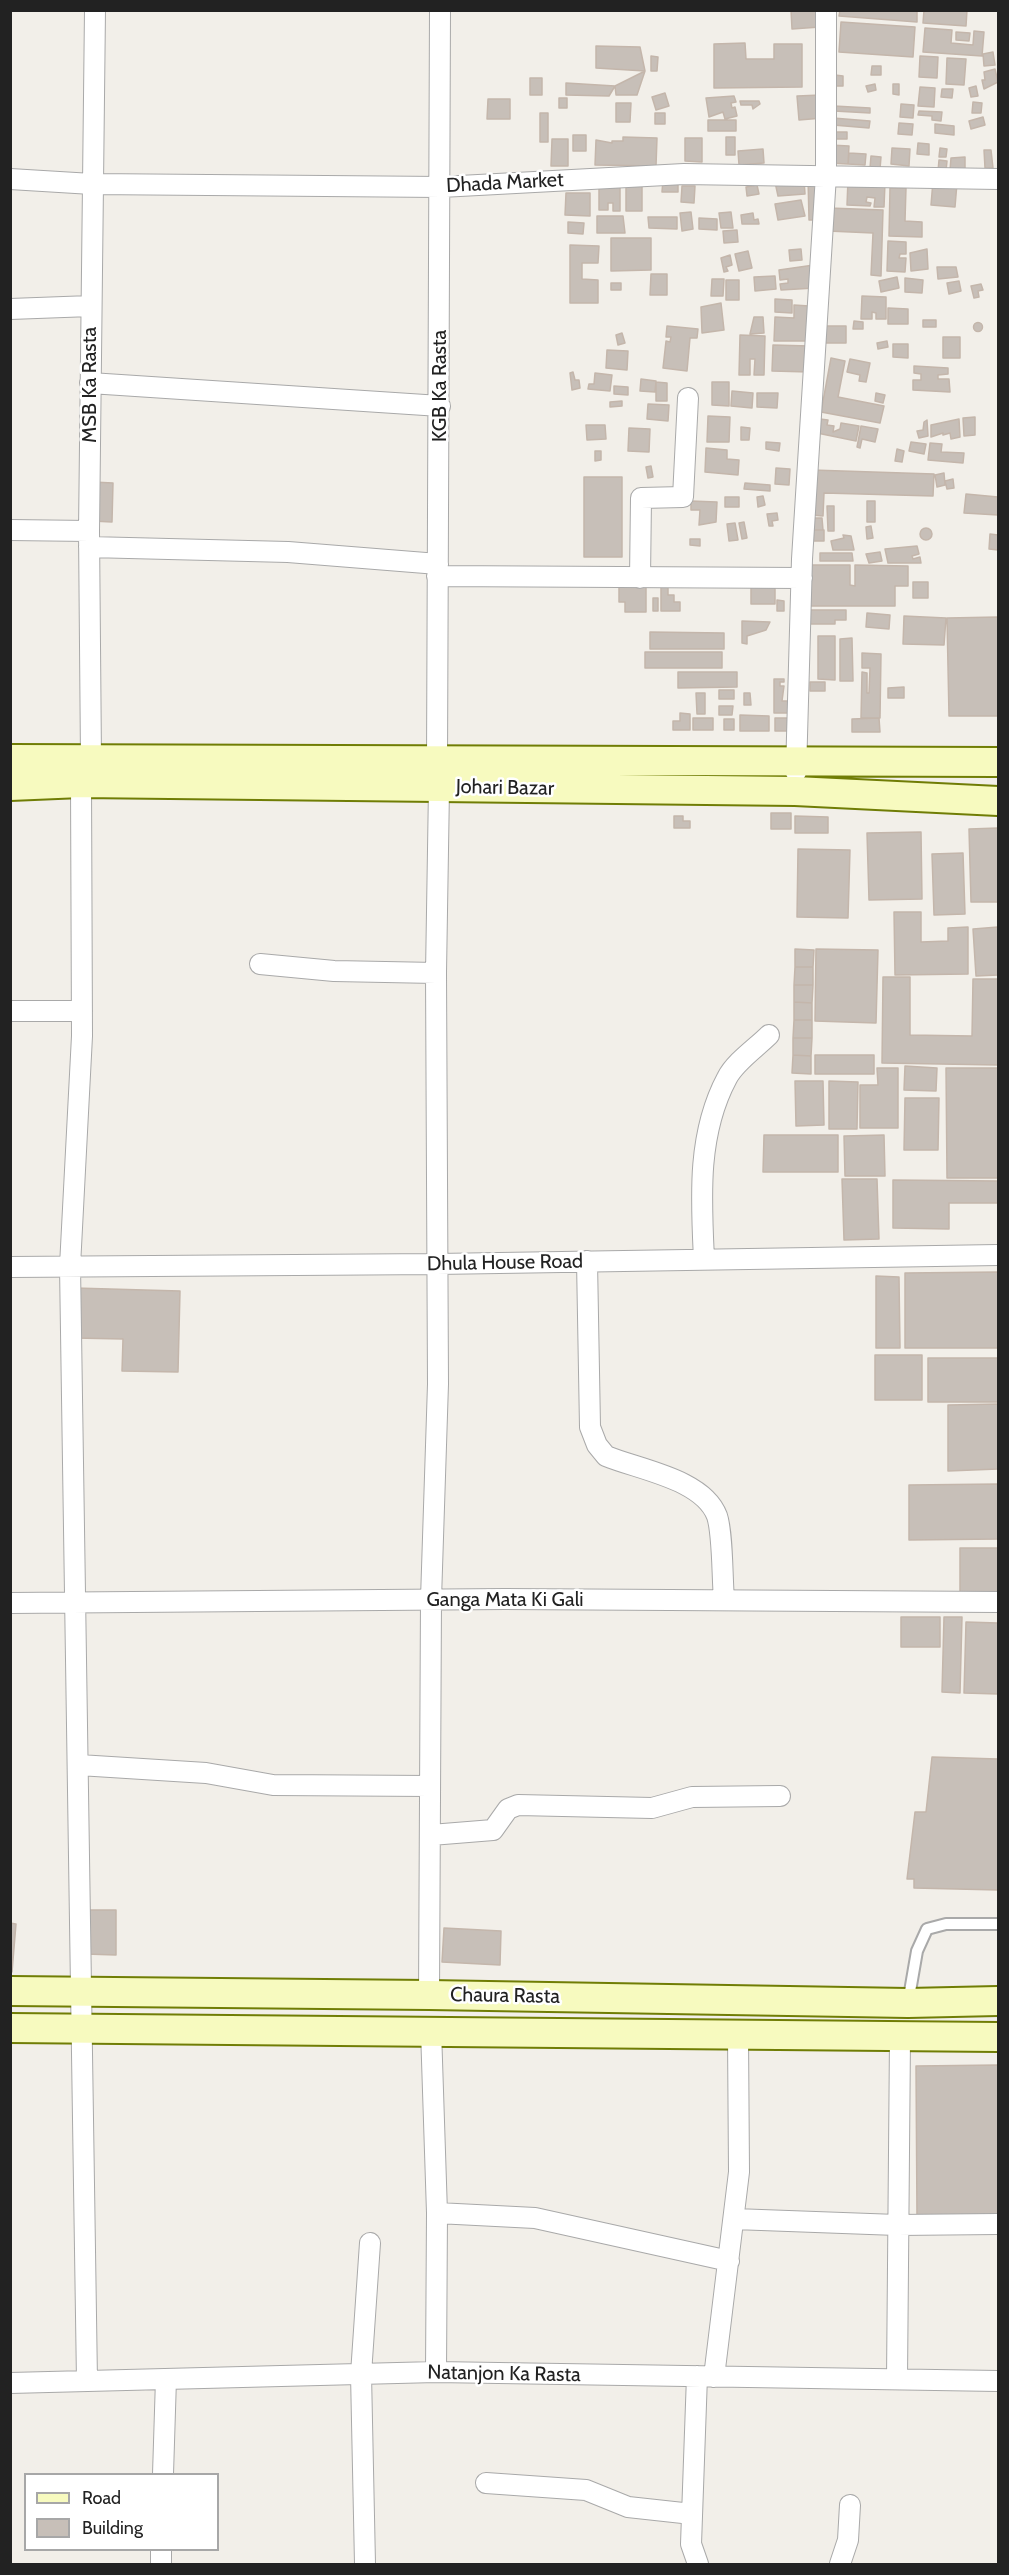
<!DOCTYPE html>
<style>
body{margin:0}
#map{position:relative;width:1009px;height:2575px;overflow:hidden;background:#f2efe9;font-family:Cabin,sans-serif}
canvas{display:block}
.frame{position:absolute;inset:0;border:12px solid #222;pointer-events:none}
.legend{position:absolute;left:24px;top:2473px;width:195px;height:78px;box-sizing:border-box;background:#fff;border:2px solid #a7a7a7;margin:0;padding:8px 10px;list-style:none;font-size:18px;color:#222}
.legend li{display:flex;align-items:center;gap:12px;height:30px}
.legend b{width:30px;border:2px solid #a7a7a7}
</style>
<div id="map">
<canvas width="1009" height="2575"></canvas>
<div class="frame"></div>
<ul class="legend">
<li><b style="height:8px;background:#f7fabf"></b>Road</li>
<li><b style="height:16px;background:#c7bfb8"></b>Building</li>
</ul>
</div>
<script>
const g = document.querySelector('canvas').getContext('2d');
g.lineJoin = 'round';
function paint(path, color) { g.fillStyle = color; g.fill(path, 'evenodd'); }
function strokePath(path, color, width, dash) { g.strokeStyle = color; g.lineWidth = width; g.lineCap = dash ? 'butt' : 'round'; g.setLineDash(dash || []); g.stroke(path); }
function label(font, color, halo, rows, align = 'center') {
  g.font = font + ' Cabin,sans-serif'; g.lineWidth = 5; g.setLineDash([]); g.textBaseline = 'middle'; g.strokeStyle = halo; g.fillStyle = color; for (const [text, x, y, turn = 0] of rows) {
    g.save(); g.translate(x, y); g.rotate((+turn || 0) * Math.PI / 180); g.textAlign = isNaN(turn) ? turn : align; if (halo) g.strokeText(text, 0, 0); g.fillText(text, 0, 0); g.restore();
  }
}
const building = new Path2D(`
 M 791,10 L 819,10 L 820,27 L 792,29 Z
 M 840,10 L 917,10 L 917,22 L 839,16 Z
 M 924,10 L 967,10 L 966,26 L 923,23 Z
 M 841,22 L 915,27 L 913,57 L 839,52 Z
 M 925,28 L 952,30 L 951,43 L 973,45 L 974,31 L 984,32 L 982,56 L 923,52 Z
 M 956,32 L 970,33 L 969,41 L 956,40 Z
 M 745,43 L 746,59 L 774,59 L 774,44 L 802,44 L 802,87 L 714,88 L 714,44 Z
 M 596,46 L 640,47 L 645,71 L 596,68 Z
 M 993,52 L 995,65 L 984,66 L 983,54 Z
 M 651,56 L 658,57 L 657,71 L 651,71 Z
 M 920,56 L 938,57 L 937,78 L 919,77 Z
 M 947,58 L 966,59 L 964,85 L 946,84 Z
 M 872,66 L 881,66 L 881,75 L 871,75 Z
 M 995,69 L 998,82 L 984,89 L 982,80 L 985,80 L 984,72 Z
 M 645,71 L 637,95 L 616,95 L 615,86 Z
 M 835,75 L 843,76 L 843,86 L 834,86 Z
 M 530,78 L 542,78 L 542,95 L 530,95 Z
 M 566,83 L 615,86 L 609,96 L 566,95 Z
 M 875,84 L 876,90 L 868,92 L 866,86 Z
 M 893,84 L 899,84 L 899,95 L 893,94 Z
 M 976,86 L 978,96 L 971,97 L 969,88 Z
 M 920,87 L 935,88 L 934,107 L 918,106 Z
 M 942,89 L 953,89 L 952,98 L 941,97 Z
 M 665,93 L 669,106 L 656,110 L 652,97 Z
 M 821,95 L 823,118 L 799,120 L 797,96 Z
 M 734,96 L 736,102 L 731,103 L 732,108 L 735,107 L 737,116 L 725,119 L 723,112 L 709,117 L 706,98 Z
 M 559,98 L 567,98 L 567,108 L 559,108 Z
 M 488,99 L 510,99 L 510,119 L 487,119 Z
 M 740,101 L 759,101 L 760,104 L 753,109 L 752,105 L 741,105 Z
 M 973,102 L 982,103 L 981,113 L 972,113 Z
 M 616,103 L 631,103 L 630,122 L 616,122 Z
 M 901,104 L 914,105 L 913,118 L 900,117 Z
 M 834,106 L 870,108 L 870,113 L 834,111 Z
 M 919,111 L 942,112 L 941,121 L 932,120 L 932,116 L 918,115 Z
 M 540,113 L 548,113 L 548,142 L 540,142 Z
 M 655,113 L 665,113 L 665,124 L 655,124 Z
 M 983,117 L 985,125 L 971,129 L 969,121 Z
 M 833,118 L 870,121 L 869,128 L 833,125 Z
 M 708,120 L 736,120 L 736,131 L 708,131 Z
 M 899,123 L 913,124 L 912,135 L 898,134 Z
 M 935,124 L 954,126 L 954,135 L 935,133 Z
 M 832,132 L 847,132 L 847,139 L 832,139 Z
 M 573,135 L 586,135 L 586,151 L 573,151 Z
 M 623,137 L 657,138 L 656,166 L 595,165 L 596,140 L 612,143 L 612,141 L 623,141 Z
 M 726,137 L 735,137 L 735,155 L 726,155 Z
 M 685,138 L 702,138 L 702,162 L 685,161 Z
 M 552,139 L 568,139 L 568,166 L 551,166 Z
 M 918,143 L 929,144 L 929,155 L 917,154 Z
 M 830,145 L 849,146 L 848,164 L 829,163 Z
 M 892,148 L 910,149 L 909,166 L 891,164 Z
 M 940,148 L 947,149 L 946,157 L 939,157 Z
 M 763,149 L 764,163 L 739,165 L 738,151 Z
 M 984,150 L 991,150 L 993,168 L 985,168 Z
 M 849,153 L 866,154 L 865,165 L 848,164 Z
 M 871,156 L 881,157 L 880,169 L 870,168 Z
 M 965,157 L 965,170 L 950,170 L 951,158 Z
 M 939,160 L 947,161 L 946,171 L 938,171 Z
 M 820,177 L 822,220 L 809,220 L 808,178 Z
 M 663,179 L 678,179 L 678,192 L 662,192 Z
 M 804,179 L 805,194 L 778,196 L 775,182 Z
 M 848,180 L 885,183 L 884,207 L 874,207 L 875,198 L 867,197 L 866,202 L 871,203 L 870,206 L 847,205 Z
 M 933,181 L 957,183 L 955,207 L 931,205 Z
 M 599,182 L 620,182 L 620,211 L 613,211 L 613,203 L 608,203 L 608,210 L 599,210 Z
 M 626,185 L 642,185 L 642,211 L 626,211 Z
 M 757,185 L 759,194 L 747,196 L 746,187 Z
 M 682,186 L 695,186 L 694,203 L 681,202 Z
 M 890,188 L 906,188 L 905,221 L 922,222 L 922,237 L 889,236 Z
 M 566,193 L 590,193 L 590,216 L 565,215 Z
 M 801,200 L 805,216 L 778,220 L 775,204 Z
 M 829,208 L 883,210 L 881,276 L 871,275 L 873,233 L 828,231 Z
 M 691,212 L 693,229 L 682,231 L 680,213 Z
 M 731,212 L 733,228 L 721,228 L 719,213 Z
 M 753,213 L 754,220 L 758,219 L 759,224 L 742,224 L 741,215 Z
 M 597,216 L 623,216 L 625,233 L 597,233 Z
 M 648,217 L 677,217 L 677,229 L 649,228 Z
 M 699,218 L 717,219 L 717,230 L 699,229 Z
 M 568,222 L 584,223 L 583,234 L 568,233 Z
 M 737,230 L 738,242 L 724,243 L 723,231 Z
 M 611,238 L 651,238 L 651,270 L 611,271 Z
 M 888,241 L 906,242 L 906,254 L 900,254 L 899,258 L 906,258 L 905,272 L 887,271 Z
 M 570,245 L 599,246 L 598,263 L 582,263 L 582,279 L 598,280 L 598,303 L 570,303 Z
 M 801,249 L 802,260 L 790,261 L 789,250 Z
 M 927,249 L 928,269 L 911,271 L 910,253 Z
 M 748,251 L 752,268 L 739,271 L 735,254 Z
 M 730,255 L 732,265 L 726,267 L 728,271 L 724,272 L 721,258 Z
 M 814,265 L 815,288 L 781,290 L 780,284 L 788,283 L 788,279 L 780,280 L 779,270 Z
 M 937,267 L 956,267 L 958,277 L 938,279 Z
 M 651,274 L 667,274 L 667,295 L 650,295 Z
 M 775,276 L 776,289 L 755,291 L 754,277 Z
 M 897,277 L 899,288 L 881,292 L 879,281 Z
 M 905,278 L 923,280 L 922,293 L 905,292 Z
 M 712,279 L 724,279 L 723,296 L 711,296 Z
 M 726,280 L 739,280 L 739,300 L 726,300 Z
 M 959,281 L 961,291 L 949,294 L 947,283 Z
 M 611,283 L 621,283 L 621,290 L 611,290 Z
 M 981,284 L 983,290 L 978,291 L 979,297 L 974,298 L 971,286 Z
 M 862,296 L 886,297 L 886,319 L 876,319 L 876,313 L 872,312 L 872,319 L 861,319 Z
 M 775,299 L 792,300 L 792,313 L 775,312 Z
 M 721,303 L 724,330 L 702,333 L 701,307 Z
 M 794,305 L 809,306 L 809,341 L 774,341 L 775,317 L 794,318 Z
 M 888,308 L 908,309 L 908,324 L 888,324 Z
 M 754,317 L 763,317 L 764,333 L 750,334 Z
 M 923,320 L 936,320 L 936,327 L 923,327 Z
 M 854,321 L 863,322 L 863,329 L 853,329 Z
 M973.5 327a4.5 4.5 0 1 1 9 0a4.5 4.5 0 1 1-9 0Z
 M 667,326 L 698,329 L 697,338 L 690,338 L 687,371 L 663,368 L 666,341 L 670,342 L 671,337 L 666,337 Z
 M 821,326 L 846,326 L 846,343 L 821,343 Z
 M 622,333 L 625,343 L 618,345 L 616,335 Z
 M 740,335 L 765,336 L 764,375 L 754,375 L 755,359 L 750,359 L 750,375 L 739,375 Z
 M 943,337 L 960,337 L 960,358 L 943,358 Z
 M 887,341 L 888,347 L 878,349 L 877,343 Z
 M 893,344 L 908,344 L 908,358 L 893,357 Z
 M 773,345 L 810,346 L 809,372 L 772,371 Z
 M 607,350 L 628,351 L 627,370 L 606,368 Z
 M 831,358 L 845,361 L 838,397 L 884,406 L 880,423 L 821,412 Z
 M 850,359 L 870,363 L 866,382 L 859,381 L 860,375 L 847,372 Z
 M 914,366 L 948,368 L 948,374 L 938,375 L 938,379 L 949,379 L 950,392 L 913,390 L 913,380 L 921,380 L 921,374 L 914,373 Z
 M 573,372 L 575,380 L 579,380 L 580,388 L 572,390 L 570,373 Z
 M 595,373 L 612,375 L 610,391 L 588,389 L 589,384 L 594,384 Z
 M 641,379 L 656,381 L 655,392 L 640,391 Z
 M 656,382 L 667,383 L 667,401 L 656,401 Z
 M 712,382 L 729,382 L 729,406 L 712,405 Z
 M 614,386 L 628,387 L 628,395 L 614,394 Z
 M 732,391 L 753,393 L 752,408 L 731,406 Z
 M 757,393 L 778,393 L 777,408 L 757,407 Z
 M 876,393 L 885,395 L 883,403 L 875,401 Z
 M 622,401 L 622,406 L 610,407 L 610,402 Z
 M 648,404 L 669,405 L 668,421 L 647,419 Z
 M 708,416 L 730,417 L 729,442 L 707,442 Z
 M 975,417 L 975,435 L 964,436 L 963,418 Z
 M 820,419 L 828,420 L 827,425 L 834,426 L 833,432 L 840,429 L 841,423 L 859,426 L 856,441 L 817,433 Z
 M 959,419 L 960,437 L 951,439 L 950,433 L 943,435 L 943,433 L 931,437 L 931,425 Z
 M 927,420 L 928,436 L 919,438 L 917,431 L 923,430 L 924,422 Z
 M 586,425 L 605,425 L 606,439 L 587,440 Z
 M 861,426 L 878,429 L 875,442 L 862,439 L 860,448 L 857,447 Z
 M 741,427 L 750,428 L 749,440 L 741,440 Z
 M 629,428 L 650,429 L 649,452 L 628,451 Z
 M 766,442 L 780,443 L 779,451 L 766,449 Z
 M 911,442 L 926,444 L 924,454 L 909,451 Z
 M 930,443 L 942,444 L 941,452 L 964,453 L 963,463 L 928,460 Z
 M 706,448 L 727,450 L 727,459 L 739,460 L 738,475 L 705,472 Z
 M 897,449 L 904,451 L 902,462 L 895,461 Z
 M 595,451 L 601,451 L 601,460 L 595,461 Z
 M 651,466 L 653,477 L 648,478 L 646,467 Z
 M 776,468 L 790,469 L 789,485 L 775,484 Z
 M 812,470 L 934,474 L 933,496 L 824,493 L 823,516 L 811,515 Z
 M 944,473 L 945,485 L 937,487 L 935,475 Z
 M 584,477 L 622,477 L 622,557 L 584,557 Z
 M 953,479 L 954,488 L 947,489 L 945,481 Z
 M 93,482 L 113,483 L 112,522 L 92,521 Z
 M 745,483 L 770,485 L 770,491 L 744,489 Z
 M 966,494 L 998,497 L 998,515 L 964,513 Z
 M 763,496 L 765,505 L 758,507 L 757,497 Z
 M 725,497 L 739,497 L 739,507 L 725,507 Z
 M 691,501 L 717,502 L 716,522 L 699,525 L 700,510 L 691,510 Z
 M 867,501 L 875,501 L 875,522 L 867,522 Z
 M 827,506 L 834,506 L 834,531 L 828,531 Z
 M 777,513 L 778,520 L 772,521 L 773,526 L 769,526 L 767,514 Z
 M 808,518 L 822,518 L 823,530 L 808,530 Z
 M 744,522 L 747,538 L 742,539 L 739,523 Z
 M 735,523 L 738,540 L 729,541 L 727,524 Z
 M 871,526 L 873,538 L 867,539 L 866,527 Z
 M920 534a6 6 0 1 1 12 0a6 6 0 1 1-12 0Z
 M 808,530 L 824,530 L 824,541 L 808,541 Z
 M 990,534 L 998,535 L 998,550 L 989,549 Z
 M 843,535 L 851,536 L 854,550 L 833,550 L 831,541 L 844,538 Z
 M 690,539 L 700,539 L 700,546 L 690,545 Z
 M 917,546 L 919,554 L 912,556 L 913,559 L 920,557 L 921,563 L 888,563 L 885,549 Z
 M 880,552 L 882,561 L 869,563 L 866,554 Z
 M 820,553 L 852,553 L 853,561 L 820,561 Z
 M 805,565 L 850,565 L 850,585 L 855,586 L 855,565 L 908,566 L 908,586 L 895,586 L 895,606 L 804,606 Z
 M 751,581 L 775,581 L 775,604 L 751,604 Z
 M 913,582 L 928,582 L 928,598 L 913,598 Z
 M 619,584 L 646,584 L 646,612 L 625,612 L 625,602 L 619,602 Z
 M 661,586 L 668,586 L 668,595 L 674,595 L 674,602 L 680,602 L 680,611 L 661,611 Z
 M 653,598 L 658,598 L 658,611 L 653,611 Z
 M 777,600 L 784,601 L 784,611 L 777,611 Z
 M 802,610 L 846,610 L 846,620 L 835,620 L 835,624 L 802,624 Z
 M 867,613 L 890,615 L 889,629 L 866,627 Z
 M 904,616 L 946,618 L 944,645 L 903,644 Z
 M 998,617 L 998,716 L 949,716 L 947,618 Z
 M 742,621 L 770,622 L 766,630 L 747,636 L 747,644 L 742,643 Z
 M 650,632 L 724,633 L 724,649 L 650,649 Z
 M 818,636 L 835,636 L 835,680 L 818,679 Z
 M 852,638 L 853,681 L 840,681 L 840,639 Z
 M 645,652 L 722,652 L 722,668 L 645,668 Z
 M 862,653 L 881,654 L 880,718 L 861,718 L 862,672 L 867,673 L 867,693 L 869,693 L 870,668 L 862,668 Z
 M 678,672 L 737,672 L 737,687 L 678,688 Z
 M 774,679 L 784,679 L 784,682 L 780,682 L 780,686 L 784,686 L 782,701 L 793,701 L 793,713 L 774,713 Z
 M 810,682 L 825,682 L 825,691 L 810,691 Z
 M 904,687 L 904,698 L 888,698 L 888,688 Z
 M 719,690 L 734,690 L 734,699 L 719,699 Z
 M 696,693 L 705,693 L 705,714 L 697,714 Z
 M 744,693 L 750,693 L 751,705 L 744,705 Z
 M 719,706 L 733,706 L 732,715 L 719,715 Z
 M 680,713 L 690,714 L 690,730 L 673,730 L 673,721 L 680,721 Z
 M 740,715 L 769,716 L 769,731 L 740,731 Z
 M 693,718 L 713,718 L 713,730 L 693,730 Z
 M 775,718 L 794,718 L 795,731 L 775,731 Z
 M 879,718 L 880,732 L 852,732 L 852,719 Z
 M 724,719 L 734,719 L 734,730 L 724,730 Z
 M 771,813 L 791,813 L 791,829 L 771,829 Z
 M 674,816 L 683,816 L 683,821 L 690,821 L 690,828 L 674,828 Z
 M 795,816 L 828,817 L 828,833 L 795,833 Z
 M 998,828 L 998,902 L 971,902 L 969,829 Z
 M 921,832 L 922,899 L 869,900 L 867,833 Z
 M 798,849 L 850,850 L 848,918 L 797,917 Z
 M 963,853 L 965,914 L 934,915 L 932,854 Z
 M 894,912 L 921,912 L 921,942 L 948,941 L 948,928 L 968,927 L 968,974 L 895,975 Z
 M 998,927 L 998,975 L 976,976 L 973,929 Z
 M 795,949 L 814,950 L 813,967 L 795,967 Z
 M 816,949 L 878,950 L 876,1023 L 815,1021 Z
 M 795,967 L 813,967 L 813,985 L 794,985 Z
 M 883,977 L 910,977 L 910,1035 L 972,1036 L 973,979 L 998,979 L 998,1065 L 882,1063 Z
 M 794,985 L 813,985 L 812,1003 L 794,1002 Z
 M 794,1002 L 812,1003 L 812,1020 L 794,1020 Z
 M 794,1020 L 812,1020 L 812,1038 L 793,1038 Z
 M 793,1038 L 812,1038 L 811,1056 L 793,1055 Z
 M 793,1055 L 811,1056 L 811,1074 L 792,1073 Z
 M 815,1055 L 874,1055 L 874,1074 L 815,1074 Z
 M 905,1066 L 937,1068 L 936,1091 L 904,1090 Z
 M 877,1068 L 898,1068 L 898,1128 L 860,1128 L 860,1085 L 878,1085 Z
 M 946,1068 L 998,1068 L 998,1178 L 947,1178 Z
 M 795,1081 L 823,1081 L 824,1125 L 796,1126 Z
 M 829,1081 L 858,1082 L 857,1129 L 829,1129 Z
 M 905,1098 L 939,1098 L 938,1150 L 904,1150 Z
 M 764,1135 L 838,1135 L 838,1172 L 763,1172 Z
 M 884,1135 L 885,1176 L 845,1176 L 844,1136 Z
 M 842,1179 L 877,1179 L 879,1239 L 844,1240 Z
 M 893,1180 L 998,1181 L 998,1203 L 949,1203 L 949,1229 L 893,1228 Z
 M 998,1272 L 998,1348 L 905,1348 L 905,1273 Z
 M 876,1276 L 899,1277 L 900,1348 L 876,1348 Z
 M 75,1288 L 180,1291 L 178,1372 L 122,1371 L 123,1339 L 74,1338 Z
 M 875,1355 L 922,1355 L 922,1400 L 875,1400 Z
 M 928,1358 L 998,1358 L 998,1402 L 928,1402 Z
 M 998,1404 L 998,1469 L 948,1471 L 948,1405 Z
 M 998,1484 L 998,1539 L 909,1540 L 909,1485 Z
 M 960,1548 L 998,1548 L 998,1592 L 960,1592 Z
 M 901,1617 L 940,1617 L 940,1647 L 901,1647 Z
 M 944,1617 L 962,1617 L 960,1693 L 942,1692 Z
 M 966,1622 L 998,1623 L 998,1694 L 964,1693 Z
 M 932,1757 L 998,1759 L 998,1890 L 914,1888 L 914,1879 L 907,1879 L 915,1812 L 926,1812 Z
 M 86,1910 L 116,1910 L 116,1955 L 85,1954 Z
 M 10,1923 L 16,1924 L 12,1972 L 10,1972 Z
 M 444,1928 L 501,1931 L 500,1965 L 442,1962 Z
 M 998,2065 L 998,2219 L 917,2219 L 916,2066 Z`);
paint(building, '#c7bfb8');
strokePath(building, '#c4b6ab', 1.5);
const lane = new Path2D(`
 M 908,2003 L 917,1951 L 927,1929 L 946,1924 L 998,1924`);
const street = new Path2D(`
 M 10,179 L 92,184 L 441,187 L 684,174 L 998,179
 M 10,309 L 91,306
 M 90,383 L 440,406
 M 10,530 L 89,531
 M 89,547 L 288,552 L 438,564
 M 437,576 L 802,578
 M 640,578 L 641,498 L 683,497 L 688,398
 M 91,759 L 89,531 L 95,10
 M 437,762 L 440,10
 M 796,772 L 802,559 L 826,175 L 826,10
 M 81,783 L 82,1036 L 70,1266 L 87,2381
 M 260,964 L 334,971 L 436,973
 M 10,1011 L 82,1011
 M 704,1259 C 701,1198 697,1134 727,1078 C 735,1062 756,1048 769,1035
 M 587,1261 L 590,1427 L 597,1445 L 606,1456 C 640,1470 703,1479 717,1516 C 723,1534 722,1578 724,1599
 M 10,1267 L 437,1264 L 998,1255
 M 10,1603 L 505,1599 L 998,1602
 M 79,1765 L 206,1773 L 273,1785 L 430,1786
 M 431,1835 L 493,1830 L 508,1809 L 518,1805 L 652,1808 L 692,1797 L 780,1796
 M 429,1995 L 431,1599 L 438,1384 L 436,973 L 439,788
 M 431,2030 L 437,2213 L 436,2372
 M 437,2213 L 535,2218 L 729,2261
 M 734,2219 L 897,2225 L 998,2224
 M 697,2376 L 691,2544 L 698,2564
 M 714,2377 L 739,2172 L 738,2036
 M 897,2379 L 900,2038
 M 10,2383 L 436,2372 L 998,2381
 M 163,2474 L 166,2379
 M 486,2483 L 586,2490 L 628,2507 L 692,2514
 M 161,2564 L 161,2550
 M 365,2564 L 361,2374 L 370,2243
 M 840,2564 L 848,2540 L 850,2505`);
const secondary = new Path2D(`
 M 10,759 L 998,762
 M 10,786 L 81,783 L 795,791 L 998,801
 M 10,1991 L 429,1995 L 908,2003 L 998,2001
 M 10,2028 L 998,2037`);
strokePath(lane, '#a9a9a9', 14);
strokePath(street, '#a9a9a9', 22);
strokePath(secondary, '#707d05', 32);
strokePath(lane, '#fff', 10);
strokePath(street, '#fff', 20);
strokePath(secondary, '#f7fabf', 28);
label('20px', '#222', '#fff', [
 ["Dhada Market",505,183,-3],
 ["MSB Ka Rasta",90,385,-90],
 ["KGB Ka Rasta",440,386,-90],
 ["Johari Bazar",505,788,1],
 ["Dhula House Road",505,1263,-1],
 ["Ganga Mata Ki Gali",505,1600],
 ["Chaura Rasta",505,1996,1],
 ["Natanjon Ka Rasta",504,2374,1]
]);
</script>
